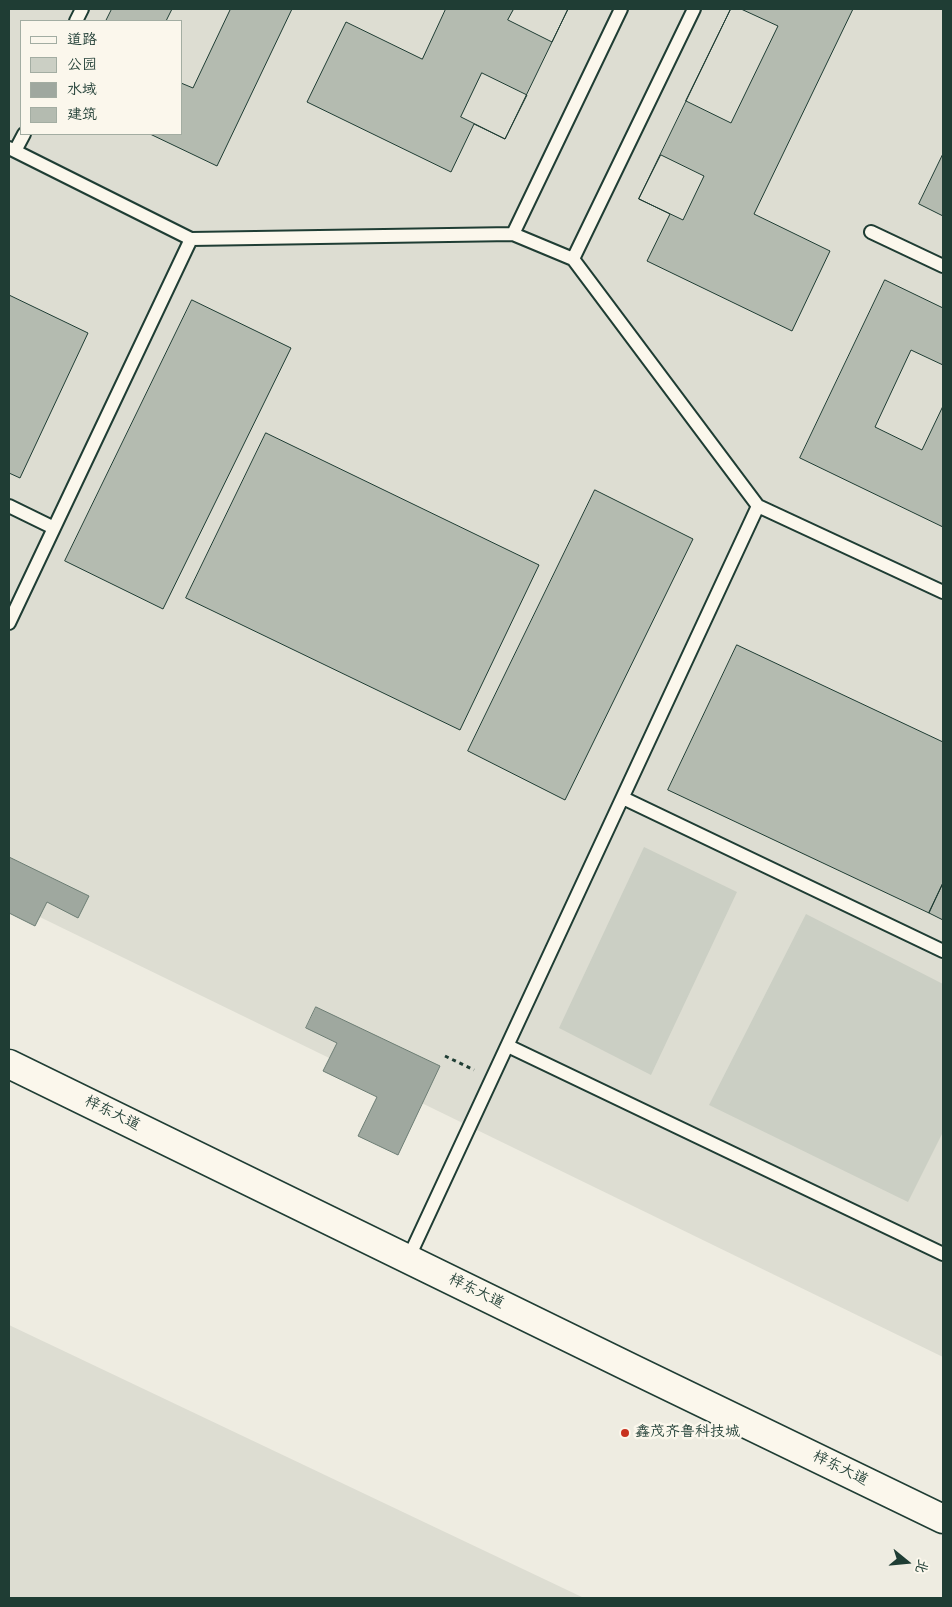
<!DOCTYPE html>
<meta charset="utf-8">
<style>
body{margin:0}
#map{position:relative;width:952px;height:1607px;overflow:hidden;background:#eeece1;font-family:"Architects Daughter","LXGW WenKai TC",sans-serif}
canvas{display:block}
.frame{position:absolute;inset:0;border:10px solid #1f3d34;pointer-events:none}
.legend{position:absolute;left:20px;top:20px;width:162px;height:115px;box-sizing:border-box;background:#fbf7ec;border:1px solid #a3ada2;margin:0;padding:6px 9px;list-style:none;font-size:15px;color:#1f3d34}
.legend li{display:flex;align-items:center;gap:10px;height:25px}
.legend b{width:25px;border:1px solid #a3ada2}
.north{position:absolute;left:882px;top:1537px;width:50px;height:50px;-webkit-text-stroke:4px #fbf7ec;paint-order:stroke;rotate:107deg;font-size:14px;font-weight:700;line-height:20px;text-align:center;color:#1f3d34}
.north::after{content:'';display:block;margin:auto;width:18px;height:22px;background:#1f3d34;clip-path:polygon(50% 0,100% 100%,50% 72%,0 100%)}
</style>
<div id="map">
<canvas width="952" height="1607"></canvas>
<div class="frame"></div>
<ul class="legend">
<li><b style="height:6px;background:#fbf7ec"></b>道路</li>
<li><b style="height:14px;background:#cbcfc4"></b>公园</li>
<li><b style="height:14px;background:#9fa89f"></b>水域</li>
<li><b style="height:14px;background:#b4bbb0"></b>建筑</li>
</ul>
<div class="north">北</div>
</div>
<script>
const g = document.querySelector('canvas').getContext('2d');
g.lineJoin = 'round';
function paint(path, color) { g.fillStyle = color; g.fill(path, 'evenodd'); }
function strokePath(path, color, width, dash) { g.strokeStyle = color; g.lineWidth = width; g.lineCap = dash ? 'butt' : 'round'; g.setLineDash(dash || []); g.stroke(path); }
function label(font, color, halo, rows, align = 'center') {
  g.font = font + ' "Architects Daughter","LXGW WenKai TC",sans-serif'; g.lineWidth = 5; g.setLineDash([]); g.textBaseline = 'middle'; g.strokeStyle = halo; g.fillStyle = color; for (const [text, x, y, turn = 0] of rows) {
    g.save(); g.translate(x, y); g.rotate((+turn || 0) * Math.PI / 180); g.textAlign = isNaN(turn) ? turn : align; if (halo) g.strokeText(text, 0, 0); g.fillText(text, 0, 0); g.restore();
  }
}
paint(new Path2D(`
 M 9,9 L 943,9 L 943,1357 L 9,902 ZM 21,21 L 181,21 L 181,134 L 21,134 Z
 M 9,1325 L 584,1598 L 9,1598 Z`), '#ddddd2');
paint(new Path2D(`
 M 644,847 L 737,892 L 651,1075 L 559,1028 Z
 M 806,914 L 943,984 L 943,1132 L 908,1202 L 709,1105 Z`), '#cbcfc4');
const water = new Path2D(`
 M 9,857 L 89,896 L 78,918 L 47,902 L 35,926 L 9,913 Z
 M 316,1007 L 440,1066 L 398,1155 L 358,1136 L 377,1097 L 323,1071 L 337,1043 L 306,1028 Z`);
paint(water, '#9fa89f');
strokePath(water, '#6c7d74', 1);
const building = new Path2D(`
 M 112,9 L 172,9 L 166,21 L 106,21 Z
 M 226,9 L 292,9 L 217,166 L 150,134 L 181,134 L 181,83 L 193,88 L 230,10 Z
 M 446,9 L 568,9 L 505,139 L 474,124 L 451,172 L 307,102 L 346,22 L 422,59 Z
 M 514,9 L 568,9 L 552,42 L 508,20 Z
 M 731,9 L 853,9 L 754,214 L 830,251 L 792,331 L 647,261 L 670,214 L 639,199 Z
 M 731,9 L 741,9 L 778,26 L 731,123 L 686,101 Z
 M 482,73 L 527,95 L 505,139 L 461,117 Z
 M 943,154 L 943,216 L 919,204 Z
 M 661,155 L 704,176 L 683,220 L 639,199 Z
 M 885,280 L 943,308 L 943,365 L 911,350 L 875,427 L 922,450 L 943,406 L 943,527 L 800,458 Z
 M 9,295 L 88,333 L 20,478 L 9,473 Z
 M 192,300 L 291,348 L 163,609 L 65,561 Z
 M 266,433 L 539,565 L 460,730 L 186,598 Z
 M 595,490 L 693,539 L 565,800 L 468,751 Z
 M 737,645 L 943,742 L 943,883 L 929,913 L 668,790 Z
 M 943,883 L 943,920 L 929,913 Z`);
paint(building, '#b4bbb0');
strokePath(building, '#1f3d34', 1);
const service = new Path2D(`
 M 76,21 L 82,9
 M 9,148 L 191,239 L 513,234 L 573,259 L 758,506 L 943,592
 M 15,151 L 24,134
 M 871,232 L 943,266
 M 513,234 L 621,9
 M 573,259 L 694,9
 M 9,506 L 54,528
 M 9,623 L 191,239
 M 623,798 L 943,951
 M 508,1046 L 943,1254
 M 408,1259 L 758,506`);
const secondary = new Path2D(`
 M 9,1064 L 633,1369 L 943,1519`);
strokePath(service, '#1f3d34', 16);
strokePath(secondary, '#1f3d34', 31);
strokePath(new Path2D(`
 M 445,1056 L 474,1070`), '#1f3d34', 3, [4, 4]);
strokePath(service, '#fbf7ec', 12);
strokePath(secondary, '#fbf7ec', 28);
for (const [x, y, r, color] of [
 [625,1433,5,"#c8321e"]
]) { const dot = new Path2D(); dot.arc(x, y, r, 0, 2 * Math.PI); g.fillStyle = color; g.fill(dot); strokePath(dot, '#fbf7ec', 2); }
label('15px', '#1f3d34', '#fbf7ec', [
 ["梓东大道",112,1114,26],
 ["梓东大道",476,1292,26],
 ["梓东大道",840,1469,26]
]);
label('15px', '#1f3d34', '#fbf7ec', [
 ["鑫茂齐鲁科技城",635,1433]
], 'left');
</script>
